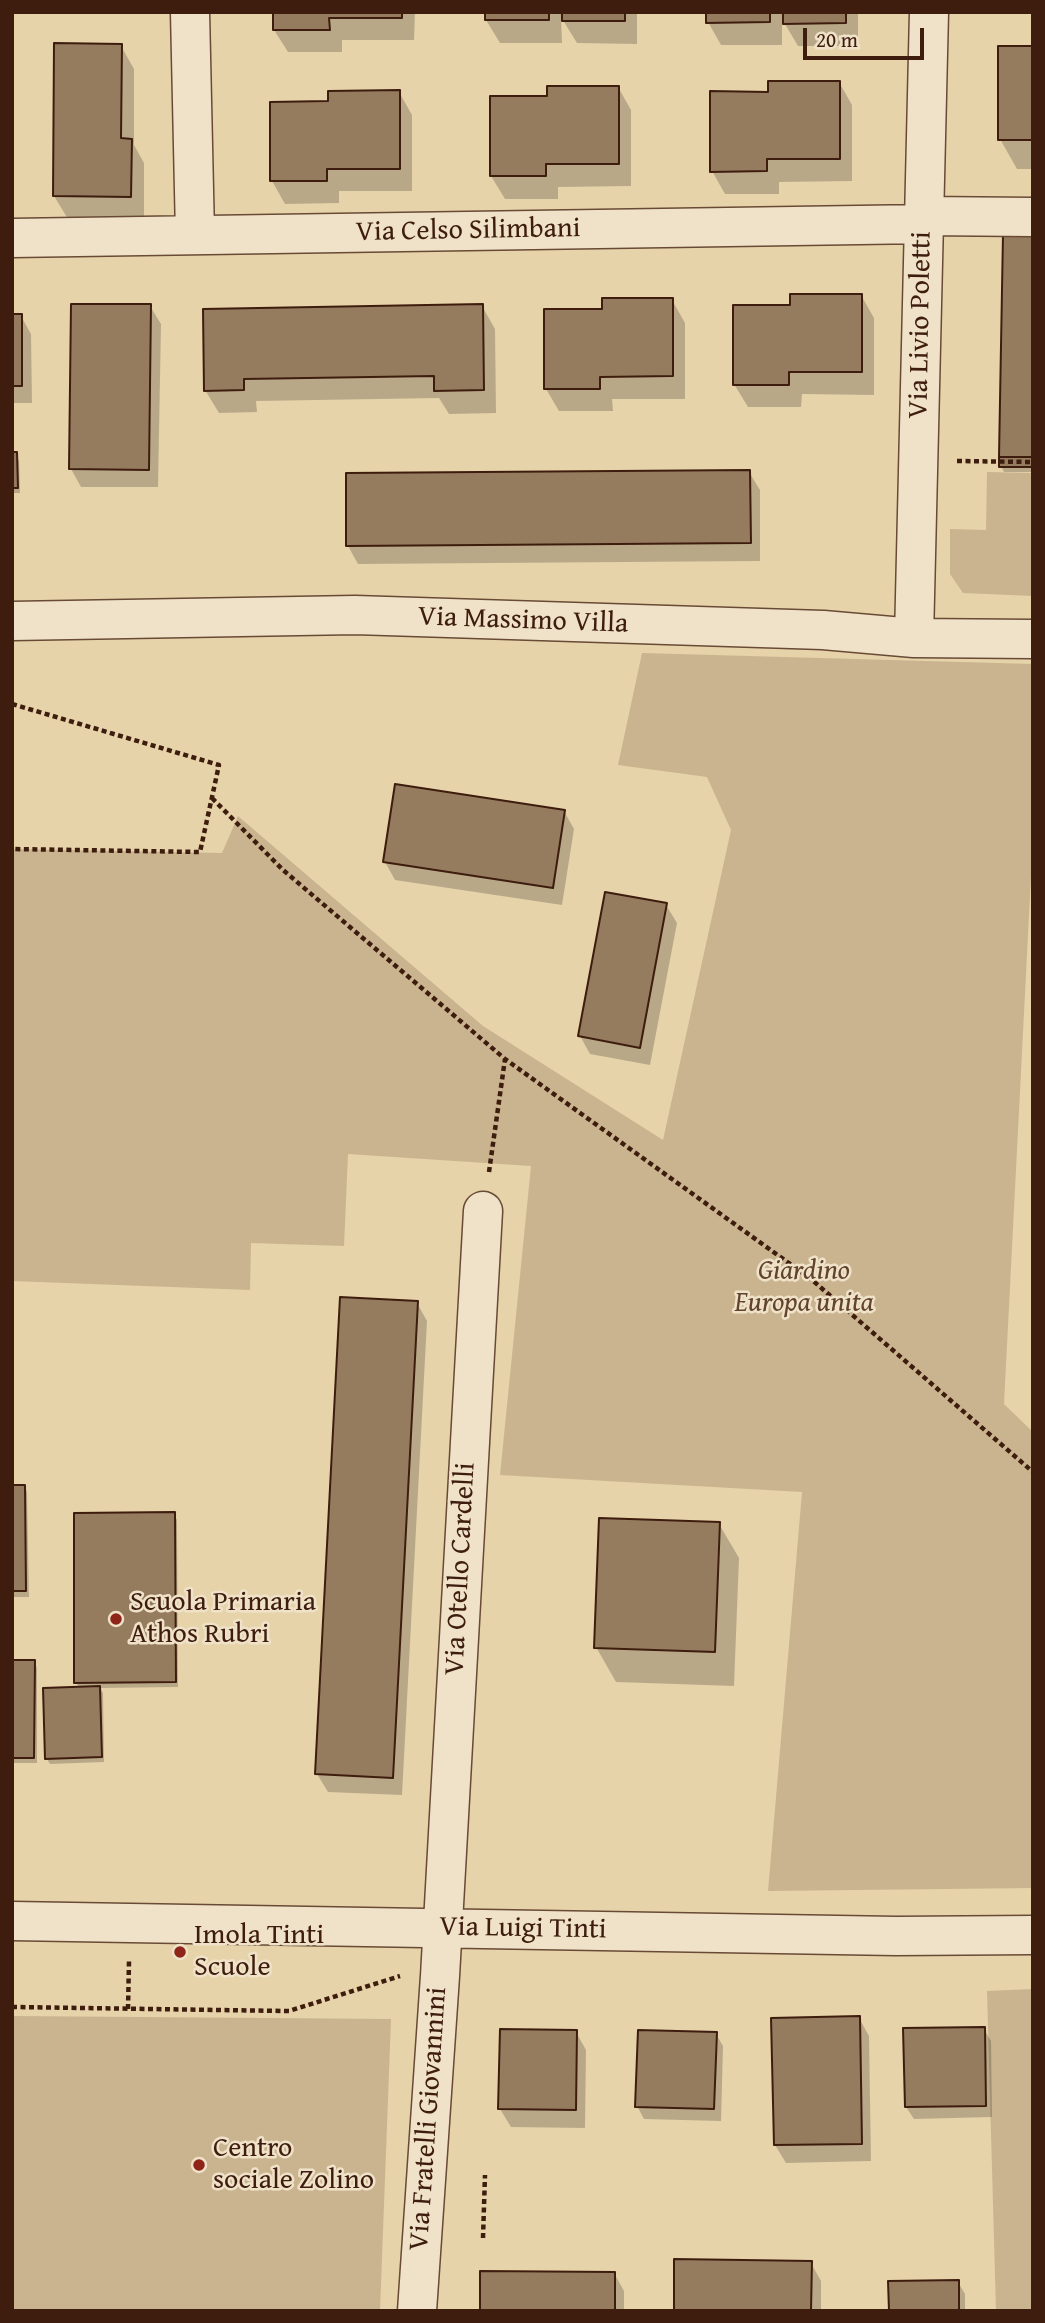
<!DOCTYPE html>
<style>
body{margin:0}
#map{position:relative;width:1045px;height:2323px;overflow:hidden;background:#e6d3aa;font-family:"Gentium Book Plus",serif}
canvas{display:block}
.frame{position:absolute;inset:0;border:14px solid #3e1d0e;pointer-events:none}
.scale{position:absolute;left:803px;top:28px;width:121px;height:32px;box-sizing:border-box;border:4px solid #3e1d0e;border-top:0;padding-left:9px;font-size:21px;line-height:24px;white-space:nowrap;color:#3e1d0e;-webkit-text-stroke:5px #efe2c8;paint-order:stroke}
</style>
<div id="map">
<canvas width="1045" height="2323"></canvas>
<div class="frame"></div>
<div class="scale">20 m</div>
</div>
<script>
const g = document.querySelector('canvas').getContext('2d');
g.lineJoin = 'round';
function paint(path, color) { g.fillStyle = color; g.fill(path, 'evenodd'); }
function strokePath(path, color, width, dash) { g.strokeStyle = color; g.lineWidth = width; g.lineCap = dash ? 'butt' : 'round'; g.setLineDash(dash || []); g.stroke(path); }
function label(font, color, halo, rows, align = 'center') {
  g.font = font + ' "Gentium Book Plus",serif'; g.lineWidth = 5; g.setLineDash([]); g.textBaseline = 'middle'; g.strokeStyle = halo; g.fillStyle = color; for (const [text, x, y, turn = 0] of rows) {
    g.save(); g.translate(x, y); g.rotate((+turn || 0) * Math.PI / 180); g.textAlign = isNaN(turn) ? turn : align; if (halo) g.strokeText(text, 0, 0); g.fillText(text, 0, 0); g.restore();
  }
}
paint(new Path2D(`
 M 987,472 L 1033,473 L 1033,596 L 963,593 L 950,574 L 950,529 L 986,530 Z
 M 642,653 L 1033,664 L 1033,837 L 1004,1404 L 1033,1432 L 1033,1888 L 768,1891 L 802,1492 L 500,1475 L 531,1166 L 348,1154 L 344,1246 L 251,1243 L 250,1290 L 12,1281 L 12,849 L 222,853 L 238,816 L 483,1026 L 663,1140 L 731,830 L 707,777 L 618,765 Z
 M 1033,1989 L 1033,2311 L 996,2311 L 987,1991 Z
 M 12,2016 L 391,2019 L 380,2311 L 12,2311 Z`), '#c9b48f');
paint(new Path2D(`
 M 274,12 L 415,12 L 414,40 L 342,40 L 342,52 L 288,52 L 274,30 Z
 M 486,12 L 637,12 L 637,44 L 577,43 L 561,17 L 562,43 L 500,43 L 486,20 Z
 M 708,12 L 858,12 L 858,46 L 798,46 L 782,19 L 782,45 L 721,45 L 708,22 Z
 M 121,46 L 134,69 L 134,145 L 144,163 L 144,219 L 68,219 L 54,196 Z
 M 1033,48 L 1033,169 L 1017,169 L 1000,139 Z
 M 839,82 L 852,105 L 852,181 L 779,182 L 779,194 L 725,194 L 712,171 L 770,93 Z
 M 618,87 L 631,110 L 631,186 L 558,187 L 558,199 L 505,199 L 491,176 L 549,98 Z
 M 399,92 L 412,115 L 412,191 L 339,191 L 339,203 L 285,204 L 272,181 L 329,103 Z
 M 1033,236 L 1033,472 L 1004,472 L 1001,466 Z
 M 861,295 L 874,318 L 874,395 L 802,394 L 801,407 L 748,407 L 734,384 L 792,306 Z
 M 672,300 L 685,323 L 685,399 L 612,399 L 613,411 L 559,411 L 546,389 L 603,311 Z
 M 150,306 L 161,324 L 158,487 L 81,487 L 71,469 Z
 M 482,306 L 495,329 L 496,413 L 449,414 L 439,398 L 256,401 L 257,412 L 219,413 L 205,390 Z
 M 12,316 L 21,316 L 31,334 L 32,403 L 12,403 Z
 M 12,454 L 19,460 L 20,493 L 12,493 Z
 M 749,472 L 760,490 L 760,561 L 358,564 L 348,546 Z
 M 564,811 L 574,829 L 562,905 L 395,880 L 385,862 Z
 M 666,905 L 677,923 L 650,1065 L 590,1054 L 580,1036 Z
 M 417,1303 L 427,1321 L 402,1795 L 328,1792 L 317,1774 Z
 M 24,1486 L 27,1492 L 29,1597 L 12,1597 L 12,1487 Z
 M 174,1514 L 177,1520 L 178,1687 L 100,1688 L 103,1693 L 104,1762 L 50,1764 L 47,1759 L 79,1688 L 76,1682 Z
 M 719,1524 L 739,1558 L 734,1686 L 616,1682 L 596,1647 Z
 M 12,1662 L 34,1662 L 37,1668 L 37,1763 L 12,1763 Z
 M 859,2018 L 869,2036 L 871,2161 L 786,2163 L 775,2145 Z
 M 984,2029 L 991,2041 L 992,2117 L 914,2119 L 906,2107 Z
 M 576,2032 L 586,2050 L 585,2128 L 511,2127 L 500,2109 Z
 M 716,2034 L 723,2046 L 721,2121 L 644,2119 L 637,2106 Z
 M 811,2263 L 821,2281 L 821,2311 L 675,2311 Z
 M 614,2273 L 624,2291 L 624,2311 L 482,2311 Z
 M 958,2282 L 965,2294 L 965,2311 L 890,2311 Z`), '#0003');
const building = new Path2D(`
 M 273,12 L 402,12 L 402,18 L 329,18 L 330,30 L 273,30 Z
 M 485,12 L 549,12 L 549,20 L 485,20 Z
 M 562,12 L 625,12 L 625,21 L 562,21 Z
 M 706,12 L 770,12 L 770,22 L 706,23 Z
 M 783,12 L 846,12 L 846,23 L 783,24 Z
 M 54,43 L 122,44 L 121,138 L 132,139 L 131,197 L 53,196 Z
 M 998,46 L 1033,46 L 1033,140 L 998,140 Z
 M 768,81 L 840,81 L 840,159 L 767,159 L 767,171 L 710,172 L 710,91 L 768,92 Z
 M 547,86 L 619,86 L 619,164 L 546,164 L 546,176 L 490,176 L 490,96 L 547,96 Z
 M 400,90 L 400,169 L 327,169 L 327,181 L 270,181 L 270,102 L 328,101 L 328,91 Z
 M 1003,234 L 1033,234 L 1033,457 L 999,457 Z
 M 790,294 L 862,294 L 862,372 L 789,372 L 789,385 L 733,385 L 733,305 L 790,305 Z
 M 602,298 L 673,298 L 673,376 L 600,377 L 600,389 L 544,389 L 544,309 L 602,309 Z
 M 71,304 L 151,304 L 149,470 L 69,469 Z
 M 483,304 L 484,390 L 434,391 L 434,376 L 244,379 L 244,390 L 204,391 L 203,309 Z
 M 12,314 L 22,314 L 22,386 L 12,386 Z
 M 12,452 L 17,452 L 18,488 L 12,488 Z
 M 999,457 L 1033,457 L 1033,467 L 999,467 Z
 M 750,470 L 751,543 L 346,546 L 346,473 Z
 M 395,784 L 565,810 L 553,888 L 383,862 Z
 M 605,892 L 667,903 L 640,1048 L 578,1036 Z
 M 340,1297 L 418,1301 L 393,1778 L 315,1774 Z
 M 12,1485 L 25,1485 L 26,1591 L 12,1591 Z
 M 175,1512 L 176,1682 L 74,1683 L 74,1513 Z
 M 599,1518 L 720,1522 L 715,1652 L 594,1648 Z
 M 12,1660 L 35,1660 L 34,1758 L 12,1758 Z
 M 100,1686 L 102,1757 L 45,1759 L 43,1688 Z
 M 860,2016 L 862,2144 L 774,2145 L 771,2018 Z
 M 985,2027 L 986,2106 L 905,2107 L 903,2028 Z
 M 500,2029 L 577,2030 L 576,2110 L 498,2109 Z
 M 638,2030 L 717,2032 L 714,2109 L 635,2107 Z
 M 674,2259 L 812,2261 L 811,2311 L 674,2311 Z
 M 480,2271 L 615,2272 L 615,2311 L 480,2311 Z
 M 959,2280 L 959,2311 L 889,2311 L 888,2281 Z`);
paint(building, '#957c5f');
strokePath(building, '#3e1d0e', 2);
const minor = new Path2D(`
 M 190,12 L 195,235
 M 924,216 L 1033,217
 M 12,238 L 924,224
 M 12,621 L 355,615 L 823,630 L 914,638 L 1033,639
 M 914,638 L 929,12
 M 12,1921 L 896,1936 L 1033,1935
 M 417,2311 L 440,1976 L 483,1211`);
strokePath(minor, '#684a35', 41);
strokePath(new Path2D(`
 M 957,461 L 1033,462
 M 12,704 L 219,765 L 200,852 L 12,849
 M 212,798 L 283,870 L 505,1059 L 811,1279 L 1033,1472
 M 489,1172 L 505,1059
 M 12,2007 L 289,2011 L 400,1976
 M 128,2009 L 129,1961
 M 483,2238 L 485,2175`), '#3e1d0e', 4.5, [5, 3.5]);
strokePath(minor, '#efe2c8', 38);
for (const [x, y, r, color] of [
 [116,1619,7,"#8f2418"],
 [180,1952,7,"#8f2418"],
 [199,2165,7,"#8f2418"]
]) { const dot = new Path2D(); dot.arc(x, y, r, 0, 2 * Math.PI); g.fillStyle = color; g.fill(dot); strokePath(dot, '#efe2c8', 2.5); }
label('28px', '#3e1d0e', '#efe2c8', [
 ["Via Celso Silimbani",468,231,-1],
 ["Via Livio Poletti",921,325,-89],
 ["Via Massimo Villa",523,621,2],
 ["Via Otello Cardelli",461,1569,-87],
 ["Via Luigi Tinti",523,1929,1],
 ["Via Fratelli Giovannini",429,2119,-86]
]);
label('italic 28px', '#61432e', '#efe2c8', [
 ["Giardino",804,1272],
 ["Europa unita",804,1304]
]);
label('28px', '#3e1d0e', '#efe2c8', [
 ["Scuola Primaria",130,1603],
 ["Athos Rubri",130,1635],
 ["Imola Tinti",194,1936],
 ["Scuole",194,1968],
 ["Centro",213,2149],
 ["sociale Zolino",213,2181]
], 'left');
</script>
